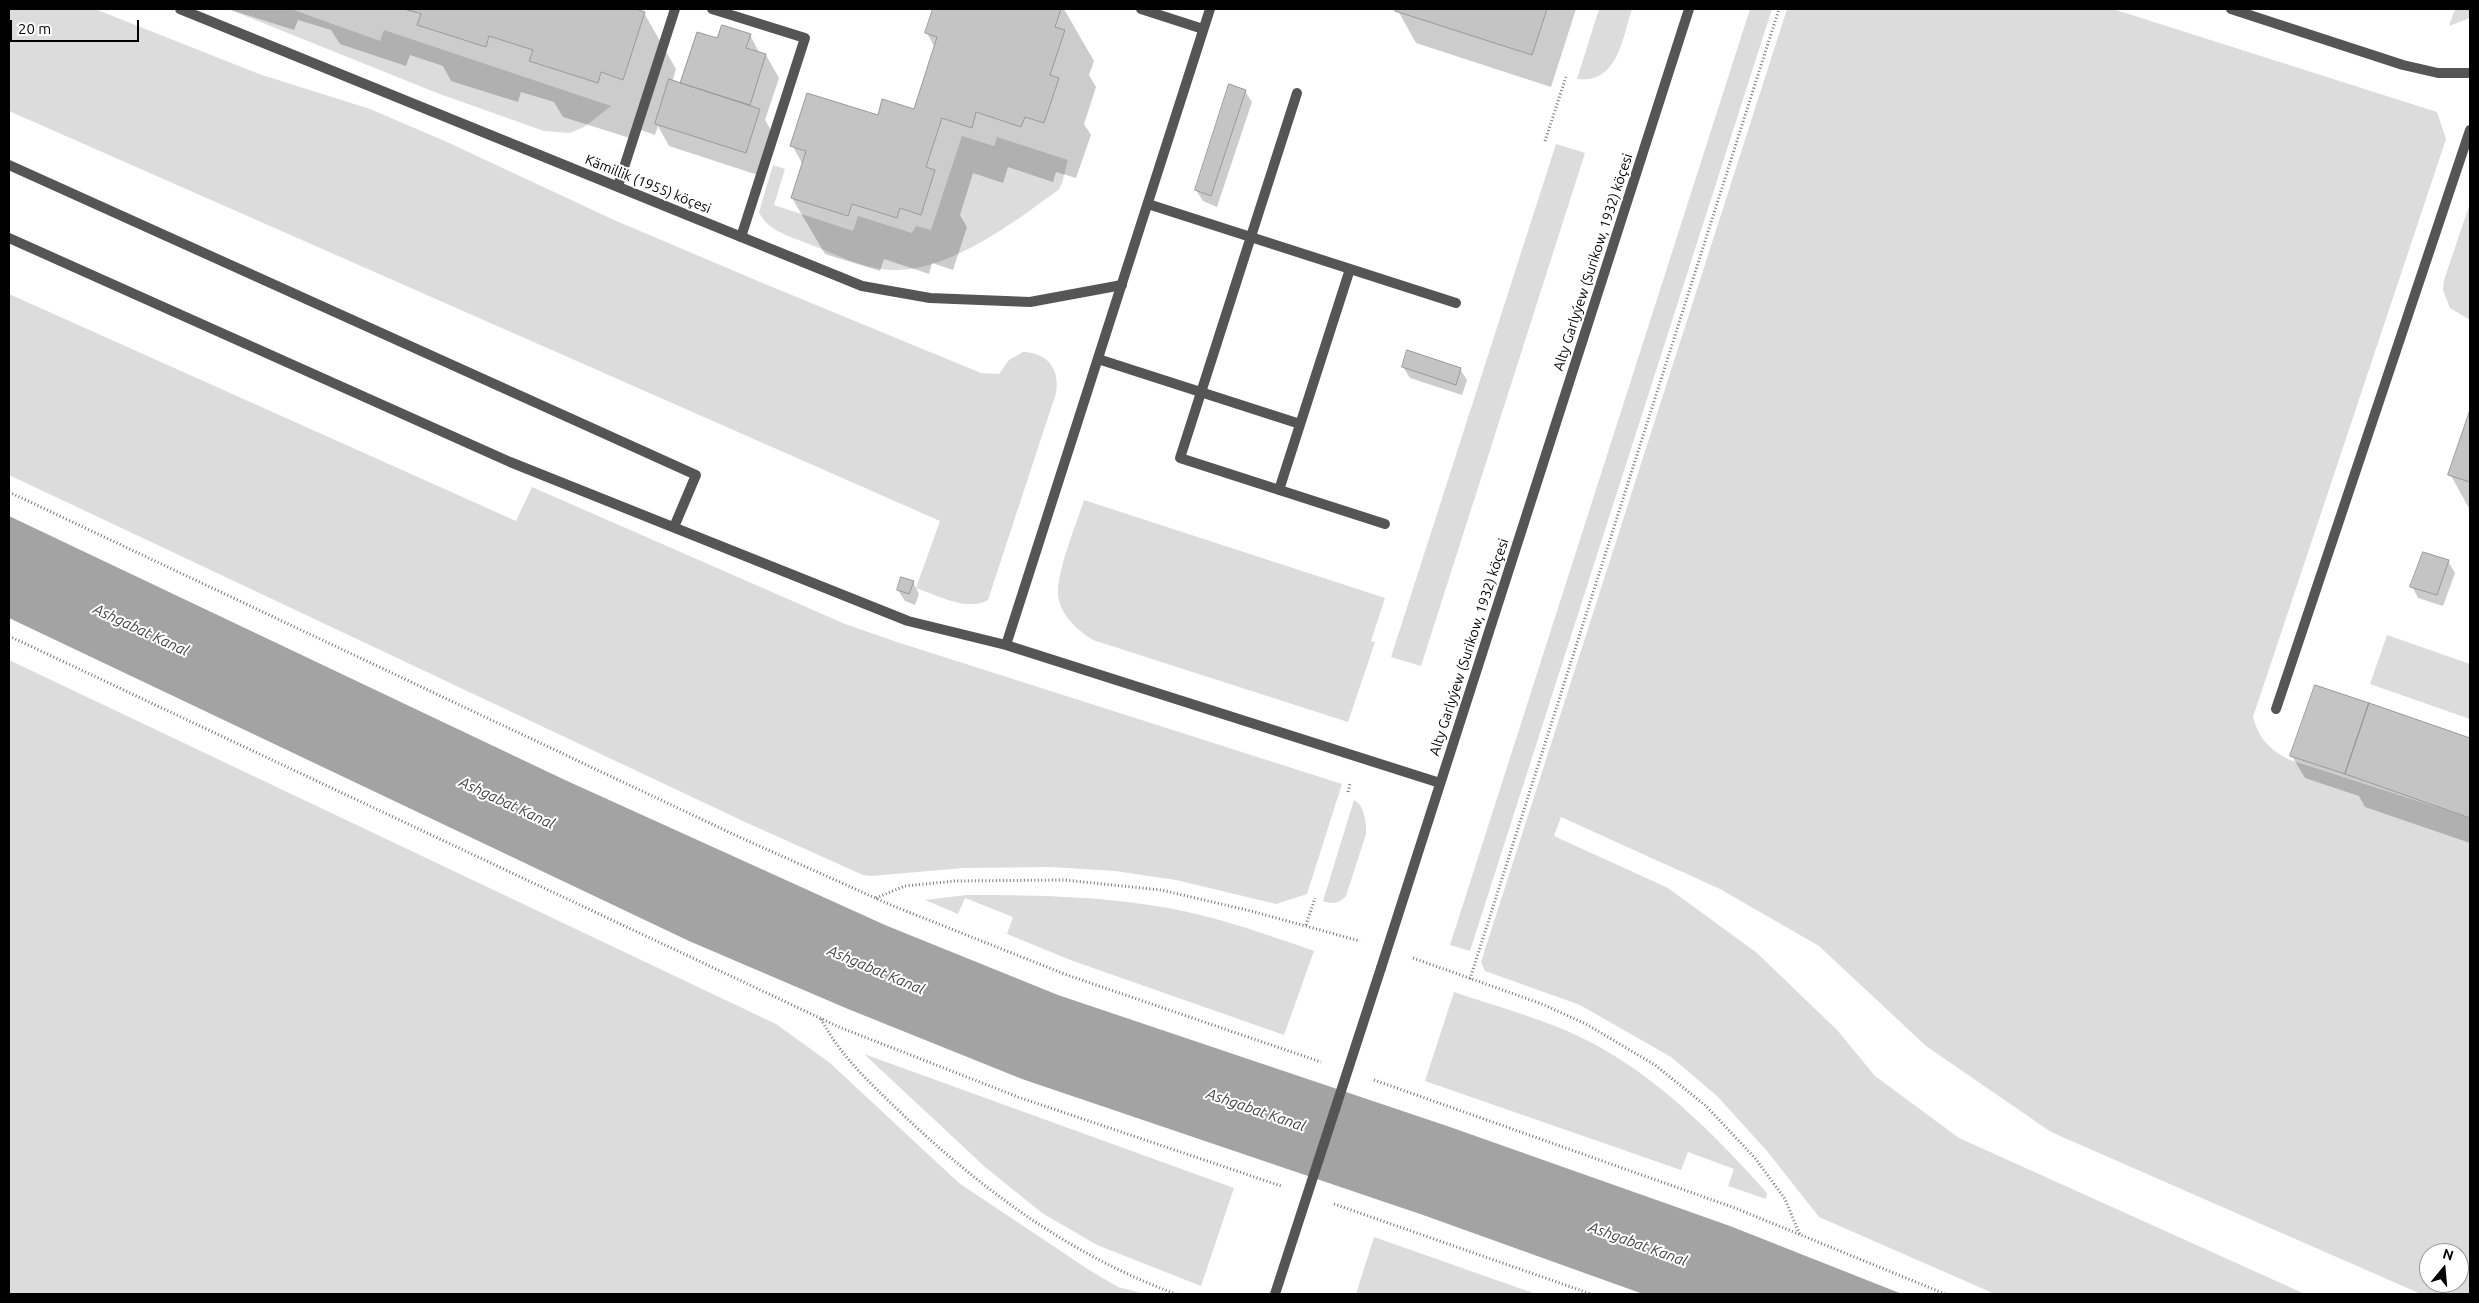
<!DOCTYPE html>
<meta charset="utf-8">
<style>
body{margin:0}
#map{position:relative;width:2479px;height:1303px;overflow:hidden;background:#fff;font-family:Ubuntu,sans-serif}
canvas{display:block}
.frame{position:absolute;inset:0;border:10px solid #000;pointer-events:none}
.north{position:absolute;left:2419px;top:1243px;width:50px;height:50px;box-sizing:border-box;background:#fff;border:1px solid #999;border-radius:50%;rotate:17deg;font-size:14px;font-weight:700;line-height:20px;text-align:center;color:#000}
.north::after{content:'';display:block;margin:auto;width:18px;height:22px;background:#000;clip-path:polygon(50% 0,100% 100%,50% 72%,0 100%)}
.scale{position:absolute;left:10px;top:20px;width:129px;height:22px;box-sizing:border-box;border:2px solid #000;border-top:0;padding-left:6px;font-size:15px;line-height:18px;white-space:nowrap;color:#000;-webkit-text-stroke:4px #fff;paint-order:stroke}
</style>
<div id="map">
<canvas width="2479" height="1303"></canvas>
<div class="frame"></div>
<div class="north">N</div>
<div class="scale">20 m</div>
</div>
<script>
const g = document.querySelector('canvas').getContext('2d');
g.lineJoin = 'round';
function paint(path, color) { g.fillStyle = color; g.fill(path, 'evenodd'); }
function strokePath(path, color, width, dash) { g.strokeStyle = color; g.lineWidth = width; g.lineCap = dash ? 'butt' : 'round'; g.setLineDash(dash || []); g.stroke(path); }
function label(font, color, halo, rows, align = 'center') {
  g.font = font + ' Ubuntu,sans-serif'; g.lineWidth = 4; g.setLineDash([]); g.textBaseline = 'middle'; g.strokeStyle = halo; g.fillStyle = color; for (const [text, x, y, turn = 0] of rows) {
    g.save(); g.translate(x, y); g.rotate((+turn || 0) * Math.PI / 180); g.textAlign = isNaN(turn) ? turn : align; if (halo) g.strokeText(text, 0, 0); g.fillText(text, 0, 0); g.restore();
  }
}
paint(new Path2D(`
 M 9,9 L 95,9 L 259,74 L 370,109 L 447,142 L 614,220 L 765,284 L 981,373 L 999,374 L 1009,360 L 1023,352 C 1048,353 1060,369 1056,393 L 988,600 C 967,612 937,595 916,588 L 940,521 L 9,111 Z
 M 228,9 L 291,9 L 380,41 L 384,30 L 611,106 L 584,127 L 570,133 L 544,131 L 437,93 Z
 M 1599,9 L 1632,9 C 1622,39 1618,84 1577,79 Z
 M 1750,9 L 1772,9 L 1470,951 L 1450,945 Z
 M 1787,9 L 2113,9 L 2437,112 L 2446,139 L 2253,717 C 2259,739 2270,750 2290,760 L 2470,818 L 2470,1294 L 2421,1294 L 2051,1132 L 1926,1046 L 1819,946 L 1720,889 L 1561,817 L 1554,836 L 1668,888 L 1757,953 L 1838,1031 L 1875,1076 L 1959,1138 L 2305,1294 L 1995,1294 L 1819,1217 L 1767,1151 L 1717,1096 L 1671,1057 L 1580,1005 L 1485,971 L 1481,962 ZM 2429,1253 L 2459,1253 L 2459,1283 L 2429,1283 Z
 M 2455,9 L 2470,9 L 2470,18 L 2449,26 Z
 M 962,136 L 994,146 L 997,137 L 1068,160 C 1065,168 1064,182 1059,189 C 1054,194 1046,198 1040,203 C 1004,230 944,270 897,270 C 867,271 836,254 809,244 C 792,237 767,231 759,212 L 773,165 L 785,169 L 774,205 L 853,231 L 858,216 L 912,233 L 916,226 L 931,230 Z
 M 1556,144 L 1585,153 L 1421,666 L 1391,657 Z
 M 2470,203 L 2470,320 L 2450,308 L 2443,290 L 2444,280 Z
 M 9,294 L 516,521 L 532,487 L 845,624 L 897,642 L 1342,784 L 1307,894 L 1276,904 L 1176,880 L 1115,871 L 1051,867 L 964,868 L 871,876 L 863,875 L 745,822 L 9,475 Z
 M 1084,500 L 1385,598 L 1371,641 L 1375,642 L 1348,722 L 1093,640 C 1079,631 1063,618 1059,600 C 1053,579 1077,523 1084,500 Z
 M 2387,635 L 2470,664 L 2470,719 L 2370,684 Z
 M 9,660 L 776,1024 L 830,1063 L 959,1183 L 1089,1270 L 1118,1287 L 1145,1294 L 9,1294 Z
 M 1354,800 C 1364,804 1367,824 1366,834 L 1346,896 C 1339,904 1332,904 1323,901 Z
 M 967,895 C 1038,895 1112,896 1183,911 C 1227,920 1271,936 1314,951 L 1284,1035 L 1073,961 L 1007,934 L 1013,917 L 965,898 L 958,914 L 925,900 Z
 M 1454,992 C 1501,1008 1552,1021 1596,1045 C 1663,1082 1717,1137 1767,1193 L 1766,1199 L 1728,1186 L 1734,1169 L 1688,1152 L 1681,1170 L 1425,1081 Z
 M 864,1054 L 1234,1188 L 1201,1286 L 1097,1245 L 1042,1213 L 985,1167 Z
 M 1374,1237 L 1536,1294 L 1356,1294 Z`), '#dcdcdc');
paint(new Path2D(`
 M 9,516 L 565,780 L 885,925 L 1058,995 L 1450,1127 L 1730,1226 L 1902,1294 L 1643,1294 L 1423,1215 L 1022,1079 L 848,1009 L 689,941 L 9,618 Z`), '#a3a3a3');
paint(new Path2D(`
 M 228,9 L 634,9 L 644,13 L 676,69 L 672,82 L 681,84 L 718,40 L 750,35 L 760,54 L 766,55 L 779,78 L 765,120 L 772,132 L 758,175 L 669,146 L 658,126 L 655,135 L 633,127 L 630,138 L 563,117 L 554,102 L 544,99 L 521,92 L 518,102 L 451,81 L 443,66 L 410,55 L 406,66 L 340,44 L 331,30 L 298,20 L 294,30 Z
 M 934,9 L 1064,9 L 1094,61 L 1089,75 L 1096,87 L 1084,124 L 1091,135 L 1076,178 L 1056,172 L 1053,182 L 1008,167 L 1003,183 L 973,173 L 960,215 L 967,227 L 953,270 L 932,263 L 929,274 L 884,259 L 880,271 L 825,254 L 792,198 L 803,165 L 792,145 L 878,116 L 915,111 L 935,48 L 927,33 Z
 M 1397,9 L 1576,9 L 1551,87 L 1416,43 Z
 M 1245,91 L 1252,102 L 1217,207 L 1203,201 L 1196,190 Z
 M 1403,367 L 1460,369 L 1467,380 L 1462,395 L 1410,378 Z
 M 2470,414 L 2470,510 L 2450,474 Z
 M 2448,561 L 2455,573 L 2443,606 L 2418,598 L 2412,586 Z
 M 913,582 L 919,594 L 915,605 L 905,601 L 898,590 Z
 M 2368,704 L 2470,739 L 2470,843 L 2365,807 L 2359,796 L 2305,778 L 2292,756 Z`), '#0003');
const building = new Path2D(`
 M 404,9 L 635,9 L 645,12 L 623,80 L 601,72 L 598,83 L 529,61 L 533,50 L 489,36 L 486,47 L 417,25 L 421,14 Z
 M 933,9 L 1061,9 L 1055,27 L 1065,30 L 1050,75 L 1059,78 L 1044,123 L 1025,117 L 1021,127 L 976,112 L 972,128 L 942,118 L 926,167 L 935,170 L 921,215 L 900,208 L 897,218 L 852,204 L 848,216 L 791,198 L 806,151 L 790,146 L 807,93 L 878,115 L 882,99 L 914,109 L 937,37 L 925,33 Z
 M 1396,9 L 1547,9 L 1532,55 L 1395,11 Z
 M 722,25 L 751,34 L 746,48 L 766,54 L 750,105 L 680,83 L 697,32 L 717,38 Z
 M 669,79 L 760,109 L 746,153 L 655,124 Z
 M 1229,84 L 1246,90 L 1211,196 L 1195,190 Z
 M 1407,350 L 1461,368 L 1456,385 L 1402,367 Z
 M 2470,410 L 2470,482 L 2448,475 Z
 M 2423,552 L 2449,560 L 2437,595 L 2410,587 Z
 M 901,577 L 914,581 L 909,594 L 897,590 Z
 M 2315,685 L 2369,703 L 2345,774 L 2290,756 Z
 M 2369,703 L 2470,738 L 2470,818 L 2345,774 Z`);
paint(building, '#c4c4c4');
strokePath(building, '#999', 1);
strokePath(new Path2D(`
 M 1545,141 L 1566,77
 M 9,492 L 737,836 L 891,905 L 1067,975 L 1321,1062
 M 9,636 L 839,1027 L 1018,1097 L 1281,1186
 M 1348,792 L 1350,783
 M 876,898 L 905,886 L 955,881 L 1065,880 L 1161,890 L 1251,911 L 1360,941
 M 1306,925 L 1315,898
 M 1413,958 L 1542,1004 L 1586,1024 L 1655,1065 L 1706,1106 L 1755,1158 L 1785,1199 L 1800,1235
 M 1470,979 L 1779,9
 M 821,1019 C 840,1055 867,1080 896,1108 C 978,1187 1069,1255 1176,1294
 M 1374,1080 L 1735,1208 L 1945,1294
 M 1334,1204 L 1591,1294`), '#777', 3, [1, 2.5]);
strokePath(new Path2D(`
 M 712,9 L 805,38 L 741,237
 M 1141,9 L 1203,29
 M 1297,93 L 1180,458 L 1385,524
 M 9,165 L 696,475 L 674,527
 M 618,186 L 675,9
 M 1148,204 L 1456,303
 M 9,238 L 510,462 L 908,621 L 1006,645 L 1440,783
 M 1098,359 L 1300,424
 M 1279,490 L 1350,269
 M 1006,645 L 1210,9
 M 2276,709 L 2470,130`), '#555', 10);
strokePath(new Path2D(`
 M 180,9 L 862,286 L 930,298 L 1030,302 L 1122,285
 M 2231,9 L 2403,65 L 2438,73 L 2470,73`), '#555', 10);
strokePath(new Path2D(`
 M 1381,968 L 1689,9`), '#555', 10);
strokePath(new Path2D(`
 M 1275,1294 L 1381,968`), '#555', 10);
label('14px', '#000', '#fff', [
 ["Kämillik (1955) köçesi",648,184,22],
 ["Alty Garlyýew (Surikow, 1932) köçesi",1593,262,-72],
 ["Alty Garlyýew (Surikow, 1932) köçesi",1469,647,-72]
]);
label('italic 15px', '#444', '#fff', [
 ["Ashgabat Kanal",141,630,25],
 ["Ashgabat Kanal",507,803,25],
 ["Ashgabat Kanal",876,970,23],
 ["Ashgabat Kanal",1256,1110,19],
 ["Ashgabat Kanal",1638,1244,20]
]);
</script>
